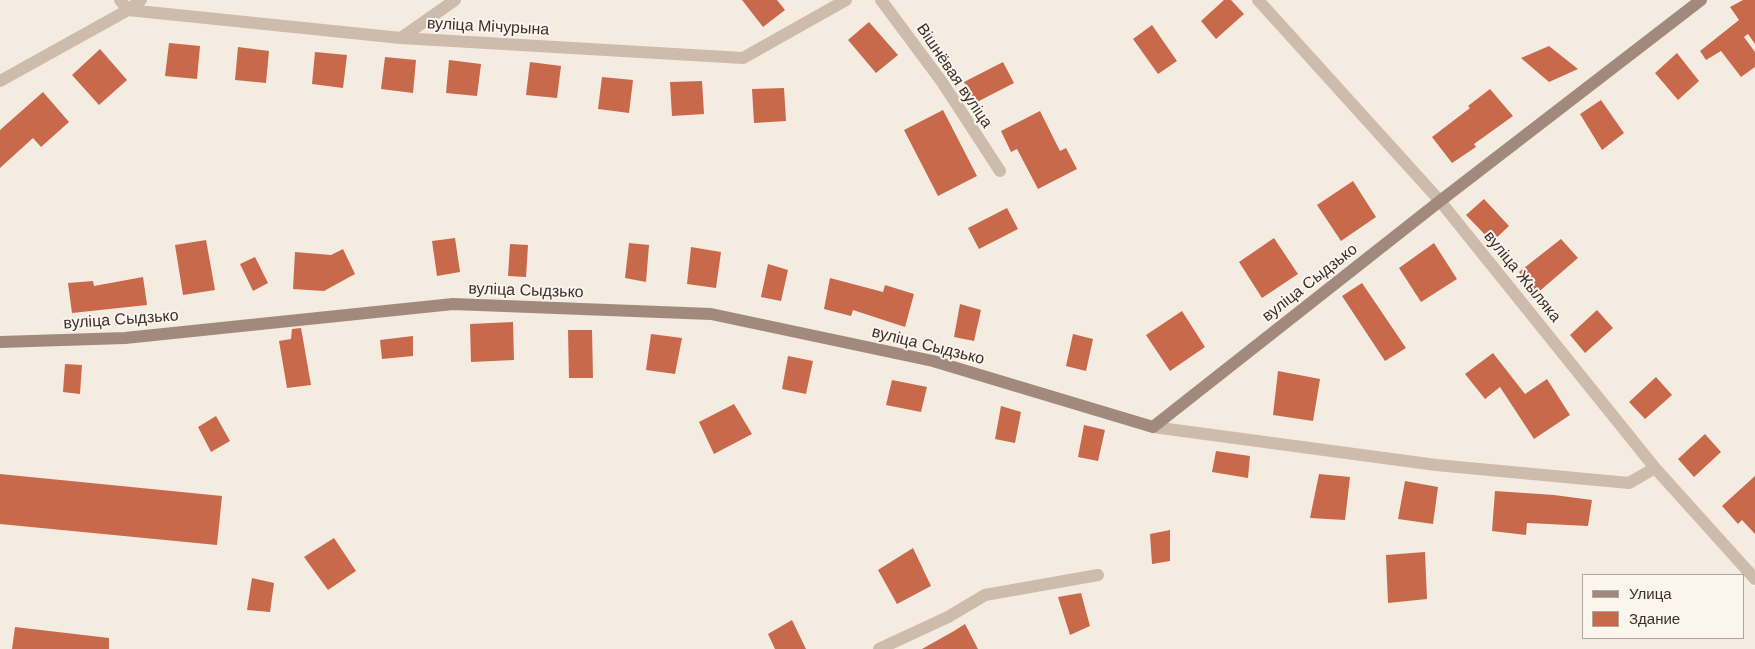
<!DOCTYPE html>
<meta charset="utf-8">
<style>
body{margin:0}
#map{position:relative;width:1755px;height:649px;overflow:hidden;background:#f4ebe1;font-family:Arial,sans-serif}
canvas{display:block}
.legend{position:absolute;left:1582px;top:574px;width:162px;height:65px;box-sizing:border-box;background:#fbf5ee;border:1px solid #aea6a0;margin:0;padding:6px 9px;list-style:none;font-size:15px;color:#3b302b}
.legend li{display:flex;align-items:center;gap:10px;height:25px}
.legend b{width:25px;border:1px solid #aea6a0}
</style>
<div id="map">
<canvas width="1755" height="649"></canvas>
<ul class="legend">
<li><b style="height:6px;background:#a18a7d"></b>Улица</li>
<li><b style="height:14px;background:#c8694b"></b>Здание</li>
</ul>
</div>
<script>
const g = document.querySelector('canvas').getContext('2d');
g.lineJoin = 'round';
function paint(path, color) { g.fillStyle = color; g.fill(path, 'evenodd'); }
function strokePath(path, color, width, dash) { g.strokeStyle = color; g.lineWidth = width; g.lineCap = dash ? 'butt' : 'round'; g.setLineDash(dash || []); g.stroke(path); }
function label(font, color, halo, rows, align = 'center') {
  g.font = font + ' Arial,sans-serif'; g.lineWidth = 4; g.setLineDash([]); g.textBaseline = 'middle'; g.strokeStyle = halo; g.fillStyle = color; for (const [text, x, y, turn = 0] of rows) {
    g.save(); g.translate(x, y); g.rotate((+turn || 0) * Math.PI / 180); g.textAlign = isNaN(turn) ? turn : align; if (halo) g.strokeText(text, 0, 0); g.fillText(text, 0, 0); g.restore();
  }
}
paint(new Path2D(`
 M 742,0 L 777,0 L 785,10 L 763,27 Z
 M 1224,0 L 1231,0 L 1244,14 L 1216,39 L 1201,21 Z
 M 1743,0 L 1755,0 L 1755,44 L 1748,34 L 1744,37 L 1755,52 L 1755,67 L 1741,77 L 1721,51 L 1706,60 L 1700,51 L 1739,20 L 1730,7 Z
 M 869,22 L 898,55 L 876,73 L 848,40 Z
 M 1152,25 L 1177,61 L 1158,74 L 1133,39 Z
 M 169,43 L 200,46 L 197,79 L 165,76 Z
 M 1549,46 L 1578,69 L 1549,82 L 1521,58 Z
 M 238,47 L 269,51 L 266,83 L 235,80 Z
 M 100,49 L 127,80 L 99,105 L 72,75 Z
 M 315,52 L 347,55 L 343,88 L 312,84 Z
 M 1677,53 L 1699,81 L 1678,100 L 1655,73 Z
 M 385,57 L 416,60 L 413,93 L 381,89 Z
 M 449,60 L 481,64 L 477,96 L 446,93 Z
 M 530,62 L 561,66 L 557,98 L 526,95 Z
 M 1003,62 L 1014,83 L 975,103 L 964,82 Z
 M 602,77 L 633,80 L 629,113 L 598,109 Z
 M 702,81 L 704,114 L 672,116 L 670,82 Z
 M 784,88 L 786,121 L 754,123 L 752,89 Z
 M 1490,89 L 1513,116 L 1474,144 L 1476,147 L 1452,163 L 1432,137 L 1470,108 L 1468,106 Z
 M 43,92 L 69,122 L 41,147 L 33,138 L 0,168 L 0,130 Z
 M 1601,100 L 1624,133 L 1602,150 L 1580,114 Z
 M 943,110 L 977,176 L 938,196 L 904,130 Z
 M 1040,111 L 1060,151 L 1066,148 L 1077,169 L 1038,189 L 1017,149 L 1011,152 L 1001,131 Z
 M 1353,181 L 1376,217 L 1341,241 L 1317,205 Z
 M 1484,199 L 1509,226 L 1492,242 L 1466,215 Z
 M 1007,208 L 1018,229 L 979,249 L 968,228 Z
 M 455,238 L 460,272 L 437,276 L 432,241 Z
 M 1274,238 L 1298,274 L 1262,298 L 1239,262 Z
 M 1561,239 L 1578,258 L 1535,295 L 1519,272 Z
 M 206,240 L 215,290 L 183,295 L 175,245 Z
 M 629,243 L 649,245 L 646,282 L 625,278 Z
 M 1434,243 L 1457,279 L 1421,302 L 1399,268 Z
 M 510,244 L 528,245 L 526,277 L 508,276 Z
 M 691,247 L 721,252 L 716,288 L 687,284 Z
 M 343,249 L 355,274 L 324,291 L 293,289 L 295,252 L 331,255 Z
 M 255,257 L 268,283 L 253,291 L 240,264 Z
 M 768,264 L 788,270 L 781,301 L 761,297 Z
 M 143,277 L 147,305 L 72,313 L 68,283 L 93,281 L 94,286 Z
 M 830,278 L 883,292 L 885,285 L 914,294 L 905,327 L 853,310 L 851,316 L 824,309 Z
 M 1362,283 L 1406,348 L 1385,361 L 1342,296 Z
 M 960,304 L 981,310 L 974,341 L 954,337 Z
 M 1597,310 L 1613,328 L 1585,353 L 1570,335 Z
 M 1182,311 L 1205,347 L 1170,371 L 1146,335 Z
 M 513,322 L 514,360 L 471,362 L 470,324 Z
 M 301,328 L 311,385 L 287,388 L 279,341 L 291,339 L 292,329 Z
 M 568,330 L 592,330 L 593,378 L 569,378 Z
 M 651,334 L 682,338 L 675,374 L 646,370 Z
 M 1073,334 L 1093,339 L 1086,371 L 1066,366 Z
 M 413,336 L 413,356 L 382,359 L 380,340 Z
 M 1493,353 L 1525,394 L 1547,379 L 1570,415 L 1534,439 L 1500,387 L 1485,399 L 1465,374 Z
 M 788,356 L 813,361 L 806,394 L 782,389 Z
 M 65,364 L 82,365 L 80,394 L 63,392 Z
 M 1278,371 L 1320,379 L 1313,421 L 1273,415 Z
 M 1656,377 L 1672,395 L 1645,419 L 1629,402 Z
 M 892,380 L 927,387 L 921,412 L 886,405 Z
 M 734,404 L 752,434 L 714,454 L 699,422 Z
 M 1001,406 L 1021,412 L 1015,443 L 995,439 Z
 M 216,416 L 230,441 L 211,452 L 198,427 Z
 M 1084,425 L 1105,430 L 1098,461 L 1078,457 Z
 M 1705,434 L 1721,452 L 1694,477 L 1678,459 Z
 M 1216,451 L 1250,456 L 1248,478 L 1212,472 Z
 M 0,474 L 222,496 L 217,545 L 0,524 Z
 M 1319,474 L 1350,477 L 1345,520 L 1310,518 Z
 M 1755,476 L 1755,534 L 1742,520 L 1738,524 L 1722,506 Z
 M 1405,481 L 1438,487 L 1433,524 L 1398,519 Z
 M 1495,491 L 1554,495 L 1592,500 L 1588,526 L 1527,523 L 1526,535 L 1492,531 Z
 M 1170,530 L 1170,561 L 1152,564 L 1150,534 Z
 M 334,538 L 356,571 L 328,590 L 304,557 Z
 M 913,548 L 931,586 L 897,604 L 878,570 Z
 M 1425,552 L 1427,599 L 1388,603 L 1386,555 Z
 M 252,578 L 274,583 L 270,612 L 247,610 Z
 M 1081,593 L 1090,626 L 1070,635 L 1058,597 Z
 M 792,620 L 806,649 L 775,649 L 768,634 Z
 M 965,624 L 978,649 L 922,649 L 954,631 Z
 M 15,627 L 109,638 L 109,649 L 12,649 Z`), '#c8694b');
strokePath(new Path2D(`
 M 120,0 L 128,10 L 401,38 L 743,58 L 846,0
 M 881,0 L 942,82 L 1000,171
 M 1258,0 L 1440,201 L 1655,468 L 1755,579
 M 401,38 L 455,0
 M 0,81 L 128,10 L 141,0
 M 1153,427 L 1436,465 L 1629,483 L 1655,468
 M 879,649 L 948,617 L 985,595 L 1098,575`), '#cdbbac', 12);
strokePath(new Path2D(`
 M 0,342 L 125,338 L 453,304 L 711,314 L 933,361 L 1153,427 L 1440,201 L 1701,0`), '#a18a7d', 12);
label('16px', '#3b302b', '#fbf5ee', [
 ["вуліца Мічурына",488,27,3],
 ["Вішнёвая вуліца",954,76,56],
 ["вуліца Жыляка",1522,277,51],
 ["вуліца Сыдзько",1310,283,-38],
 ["вуліца Сыдзько",526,291,2],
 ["вуліца Сыдзько",121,320,-4],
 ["вуліца Сыдзько",928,346,14]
]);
</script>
